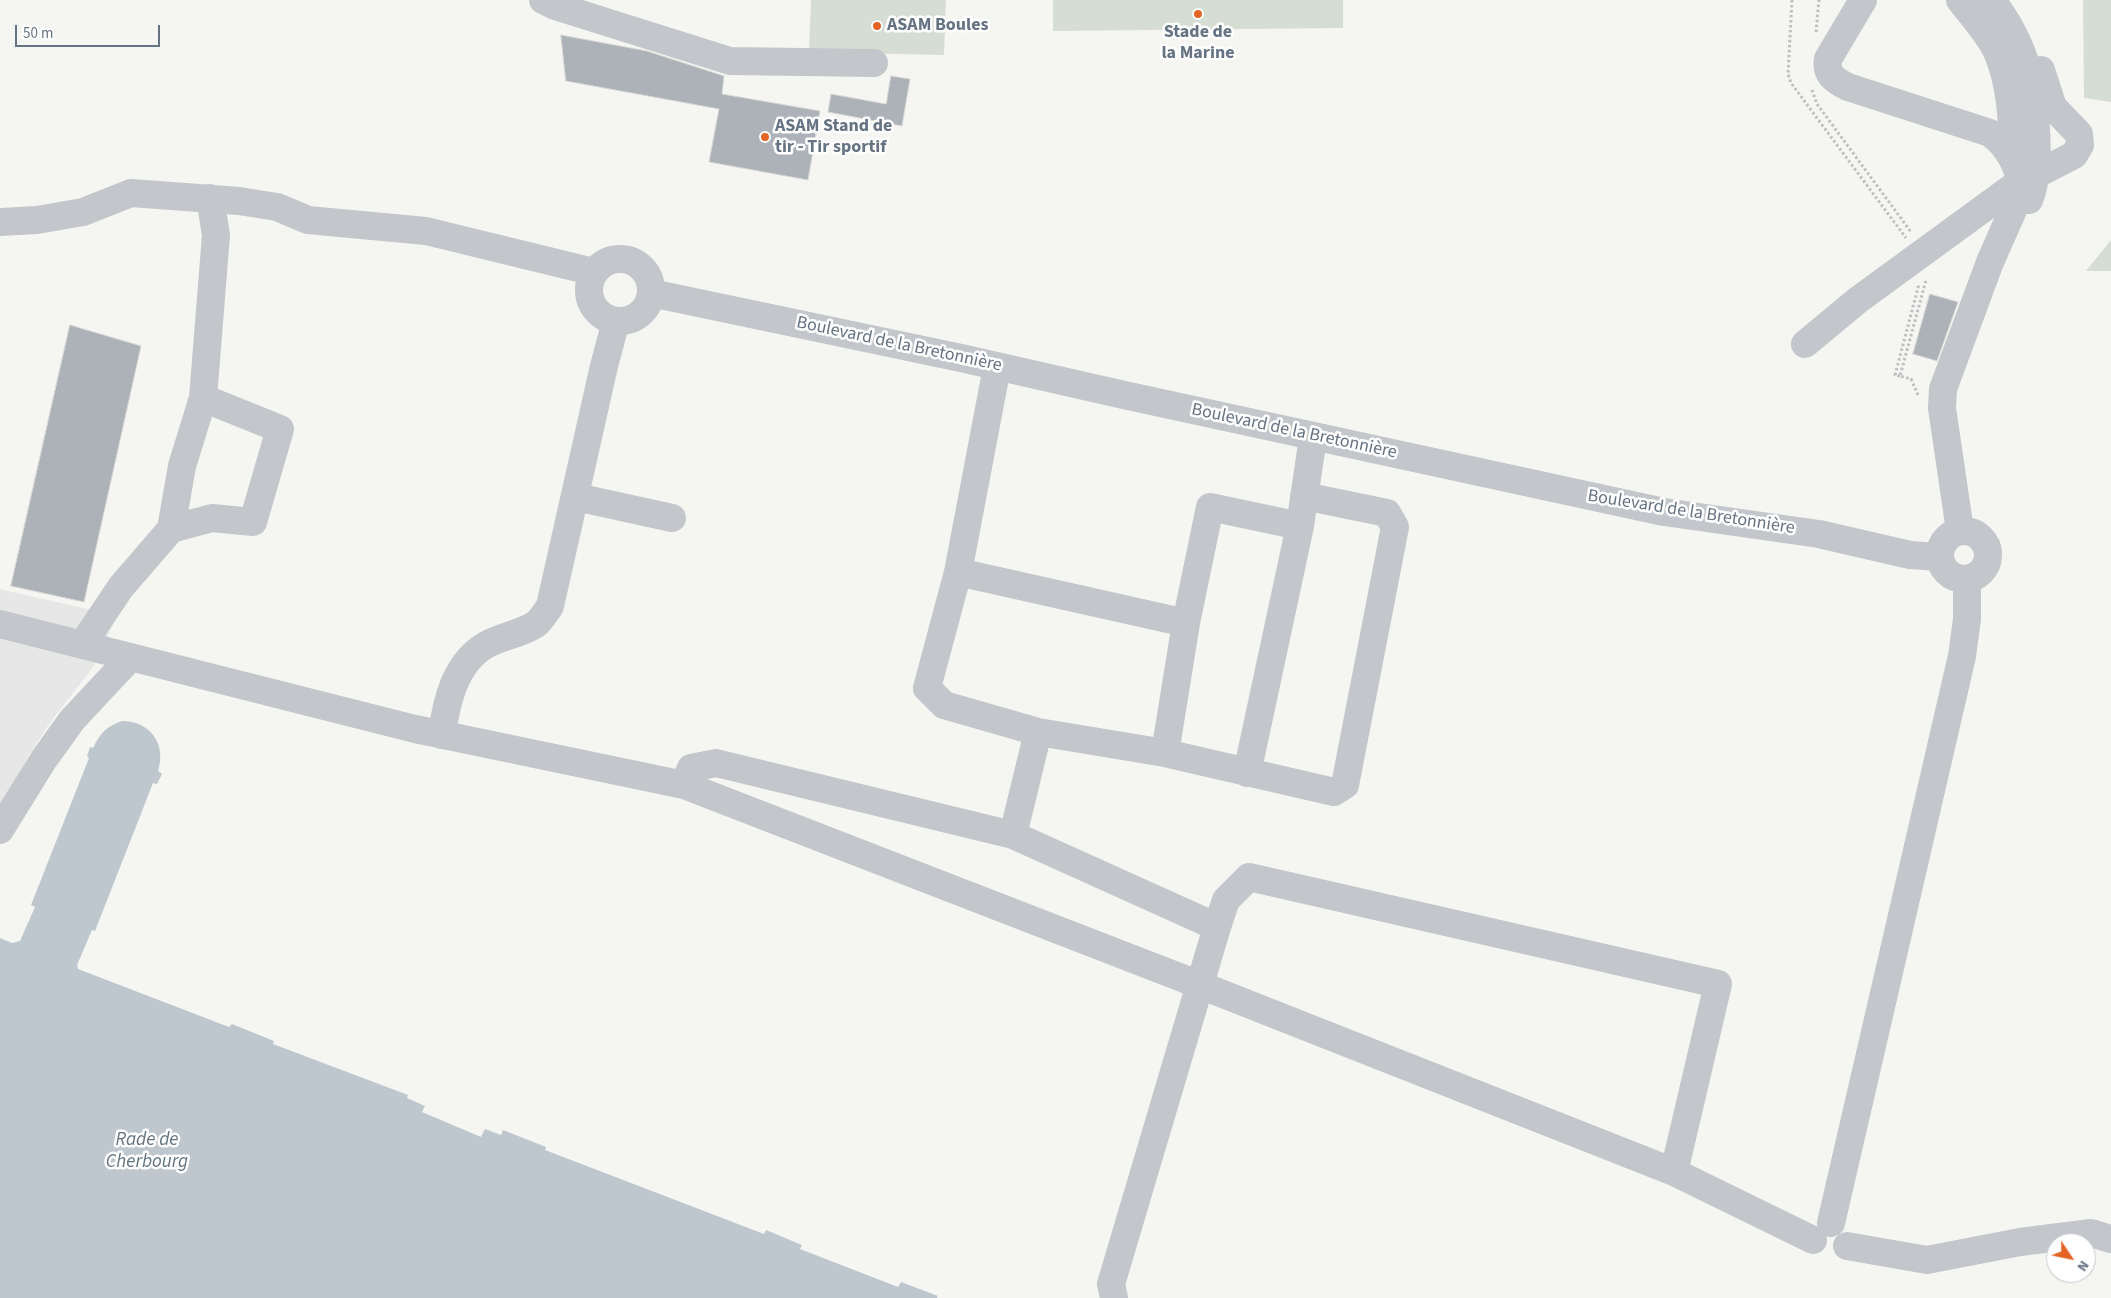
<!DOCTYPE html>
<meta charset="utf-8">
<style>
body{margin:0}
#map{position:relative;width:2111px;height:1298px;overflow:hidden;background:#f5f6f2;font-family:"Source Sans 3",sans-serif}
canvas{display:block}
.north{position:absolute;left:2046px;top:1233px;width:50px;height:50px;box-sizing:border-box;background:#fff;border:1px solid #c1c7cd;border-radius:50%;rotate:124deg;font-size:14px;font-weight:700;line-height:20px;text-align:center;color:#657383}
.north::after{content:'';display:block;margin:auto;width:18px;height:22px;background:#e36425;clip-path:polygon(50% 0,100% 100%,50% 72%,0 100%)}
.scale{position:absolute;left:15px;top:25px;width:145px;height:22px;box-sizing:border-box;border:2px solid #657383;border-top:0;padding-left:6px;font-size:15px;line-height:18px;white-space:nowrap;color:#657383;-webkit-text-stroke:4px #fff;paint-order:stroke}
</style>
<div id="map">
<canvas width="2111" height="1298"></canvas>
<div class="north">N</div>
<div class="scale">50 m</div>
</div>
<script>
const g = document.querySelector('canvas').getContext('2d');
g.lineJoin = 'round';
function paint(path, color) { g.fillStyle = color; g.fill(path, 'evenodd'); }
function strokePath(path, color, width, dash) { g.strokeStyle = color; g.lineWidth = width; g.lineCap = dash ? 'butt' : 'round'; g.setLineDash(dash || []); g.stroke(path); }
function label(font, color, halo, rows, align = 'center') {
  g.font = font + ' "Source Sans 3",sans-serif'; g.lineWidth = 5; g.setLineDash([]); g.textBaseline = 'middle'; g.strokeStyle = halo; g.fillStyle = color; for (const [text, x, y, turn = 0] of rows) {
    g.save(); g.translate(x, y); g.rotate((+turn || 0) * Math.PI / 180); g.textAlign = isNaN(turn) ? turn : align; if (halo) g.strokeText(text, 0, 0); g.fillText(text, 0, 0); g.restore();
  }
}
paint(new Path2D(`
 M 0,589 L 95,611 L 116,618 L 94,666 L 49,724 L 29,755 L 0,809 Z`), '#e6e7e6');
paint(new Path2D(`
 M 811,0 L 946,0 L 944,55 L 809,52 Z
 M 1053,0 L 1343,0 L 1343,28 L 1053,31 Z
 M 2083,0 L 2111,0 L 2111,102 L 2084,98 Z
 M 2111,240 L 2111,271 L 2086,271 Z`), '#d6ddd3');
paint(new Path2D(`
 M 122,721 C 150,721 167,744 158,771 L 162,774 L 157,784 L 153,783 L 95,931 L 92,930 L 77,965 L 78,969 L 229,1027 L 232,1024 L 274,1041 L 273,1044 L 408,1095 L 407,1098 L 425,1106 L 422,1112 L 481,1137 L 485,1129 L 501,1135 L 503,1130 L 546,1147 L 545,1150 L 764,1234 L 766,1230 L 802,1245 L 800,1249 L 898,1287 L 901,1282 L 938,1296 L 937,1298 L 0,1298 L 0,938 L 12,943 L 20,941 L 35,907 L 31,905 L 89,758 L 87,756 L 90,747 L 93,748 C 100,733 107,726 122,721 Z`), '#bec7cd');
const building = new Path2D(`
 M 561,35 L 647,51 L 724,76 L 722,94 L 820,111 L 808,180 L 709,162 L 719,109 L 566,81 Z
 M 891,76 L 910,79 L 902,126 L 828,112 L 831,94 L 886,104 Z
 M 1930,294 L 1958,302 L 1937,361 L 1913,354 Z
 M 70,325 L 141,346 L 84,602 L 11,586 Z`);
paint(building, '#acb2b8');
strokePath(building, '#d7d7d5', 1);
strokePath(new Path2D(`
 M 1792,0 L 1788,74 L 1791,83 L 1906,238
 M 1816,32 L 1819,0
 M 1812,90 L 1817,104 L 1911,232
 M 1900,376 L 1895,375 L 1919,284
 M 1918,395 L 1911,379 L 1900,376 L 1926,280
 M 1982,527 C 2007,541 2002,554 1990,576`), '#bdbfc1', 3, [2.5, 2.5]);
strokePath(new Path2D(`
 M 543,0 L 555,6 L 730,61 L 874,63
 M 1863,0 L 1828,59 C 1825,74 1835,81 1848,87 L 1990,133 C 2008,146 2021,169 2021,192 L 1990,262 L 1943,389 L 1942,408 L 1960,531
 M 1960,0 C 1973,17 1990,35 1998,54 C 2012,88 2012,126 2014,162
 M 1991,0 C 2002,13 2012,30 2019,46 C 2035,82 2044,164 2029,200
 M 2035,175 L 2074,155 L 2080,145 L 2079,134 L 2053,107 L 2041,70
 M 0,222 L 37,220 L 83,212 L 131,193 L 239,201 L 277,207 L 308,220 L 426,231 L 594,272
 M589 290a31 31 0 1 1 62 0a31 31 0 1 1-62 0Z
 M 651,293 L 961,358 L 1124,395 L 1664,512 L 1819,534 L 1910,555 L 1939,557
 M 1805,344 L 1858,300 L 2021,181
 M 997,367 L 958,572 L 927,688 L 944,705 L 1038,732 L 1165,753 L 1334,792 L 1345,785 L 1395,527 L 1387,513 L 1304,496
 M 203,398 L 216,235 L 210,198
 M 576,497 L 672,518
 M1940 555a24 24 0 1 1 48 0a24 24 0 1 1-48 0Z
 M 958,572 L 1186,623
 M 0,624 L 415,729 L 684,785 L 1200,985 L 1674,1172 L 1813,1240
 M 82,645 L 121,587 L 171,529 L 212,518 L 253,522 L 280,429 L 203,398 L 182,466 L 171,529
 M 442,735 C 446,702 455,663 486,645 C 502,636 521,634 536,624 C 541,620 546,612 550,606 L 604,366 L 616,321
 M 1165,753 L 1186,623 L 1210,507 L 1300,526
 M 1247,773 L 1300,526 L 1313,437
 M 684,785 L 691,768 L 716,763 L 1013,835 L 1217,927
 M 0,830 L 44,759 L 72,720 L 130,658
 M 1013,835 L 1038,732
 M 1831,1223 L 1962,656 L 1967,619 L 1967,579
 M 1847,1246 L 1927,1260 L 2020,1242 L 2091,1233 L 2111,1239
 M 1114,1298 L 1111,1284 L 1217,927 L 1226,900 L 1249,877 L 1718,984 L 1674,1172`), '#c3c6ca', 28);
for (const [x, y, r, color] of [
 [1198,14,5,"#e36425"],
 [877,26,5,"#e36425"],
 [765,137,5,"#e36425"]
]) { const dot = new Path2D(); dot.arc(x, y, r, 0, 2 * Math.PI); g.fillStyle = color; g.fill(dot); strokePath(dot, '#fff', 2); }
label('bold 18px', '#657383', '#fff', [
 ["ASAM Boules",887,26],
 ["Stade de",1198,33,"center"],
 ["la Marine",1198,54,"center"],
 ["ASAM Stand de",775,127],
 ["tir - Tir sportif",775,148]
], 'left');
label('18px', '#657383', '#fff', [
 ["Boulevard de la Bretonnière",899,345,12],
 ["Boulevard de la Bretonnière",1294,432,12],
 ["Boulevard de la Bretonnière",1691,513,9]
]);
label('italic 19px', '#607480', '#fff', [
 ["Rade de",147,1141],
 ["Cherbourg",147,1163]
]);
</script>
